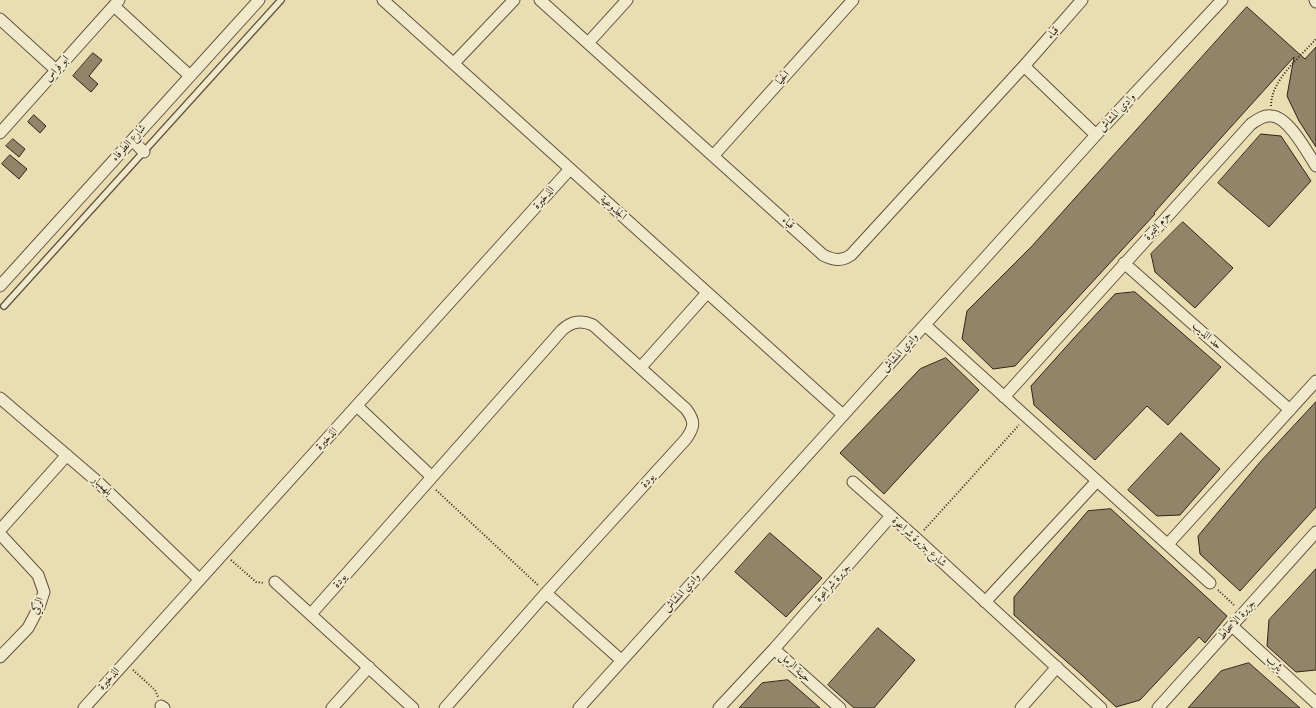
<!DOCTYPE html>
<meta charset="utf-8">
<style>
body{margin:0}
canvas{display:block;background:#e9ddb1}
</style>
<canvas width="1316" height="708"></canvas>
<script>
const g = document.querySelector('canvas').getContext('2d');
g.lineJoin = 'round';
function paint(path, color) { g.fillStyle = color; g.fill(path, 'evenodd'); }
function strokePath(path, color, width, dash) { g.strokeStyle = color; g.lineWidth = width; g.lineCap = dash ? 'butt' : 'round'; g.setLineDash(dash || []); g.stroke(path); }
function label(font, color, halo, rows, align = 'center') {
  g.font = font + ' "IM FELL French Canon",Amiri,serif'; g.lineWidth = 4; g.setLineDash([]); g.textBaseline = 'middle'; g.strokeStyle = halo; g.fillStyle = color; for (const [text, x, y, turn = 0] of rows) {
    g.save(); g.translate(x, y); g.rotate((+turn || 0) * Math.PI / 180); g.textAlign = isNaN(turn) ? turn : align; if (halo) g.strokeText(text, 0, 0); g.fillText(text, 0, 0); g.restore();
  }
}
const building = new Path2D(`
 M 1247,7 L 1305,59 L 1316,47 L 1316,147 L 1299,121 L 1287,96 L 1294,57 L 1193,169 L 1154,213 L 1155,214 L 1015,366 L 993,369 L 962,339 L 967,311 L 1032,246 Z
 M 93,53 L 102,60 L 89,76 L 98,84 L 91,92 L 73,76 Z
 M 34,115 L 46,126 L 40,133 L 28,122 Z
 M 1261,134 L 1281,136 L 1311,181 L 1269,227 L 1218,183 Z
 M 13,139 L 25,149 L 19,157 L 6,146 Z
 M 10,155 L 27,169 L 19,179 L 2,164 Z
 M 1183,222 L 1233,268 L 1195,308 L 1155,272 L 1151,254 Z
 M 1135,292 L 1221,367 L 1168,425 L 1147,406 L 1095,460 L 1034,405 L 1031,386 L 1074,338 L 1115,294 Z
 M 946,358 L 979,390 L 884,494 L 840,453 L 920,369 Z
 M 1316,402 L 1316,507 L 1240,591 L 1200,554 L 1198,536 L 1261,461 Z
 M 1181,433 L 1220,469 L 1180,515 L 1157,516 L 1128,490 Z
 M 1111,509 L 1227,616 L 1205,643 L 1199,637 L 1140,700 L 1116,707 L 1083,676 L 1014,615 L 1014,597 L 1088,511 Z
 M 770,533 L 822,578 L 786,617 L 735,572 Z
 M 1316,569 L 1316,670 L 1296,672 L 1267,646 L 1269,620 Z
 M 878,628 L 915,660 L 874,708 L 854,708 L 828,685 Z
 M 1249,663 L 1300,708 L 1188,708 L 1221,671 Z
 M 788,680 L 820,708 L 739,708 L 762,683 Z`);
paint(building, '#918469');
strokePath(building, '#31241b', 1);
const service = new Path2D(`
 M 4,306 L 281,0`);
const minor = new Path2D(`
 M 383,0 L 843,415
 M 540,0 L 823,255 C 833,260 841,262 851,255 L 1024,66 L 1082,0
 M 1315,0 L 1316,2
 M 114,6 L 190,76
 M 0,19 L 56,70
 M 588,43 L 627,0
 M 454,63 L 514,0
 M 1024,66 L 1096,135
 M 0,133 L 119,0
 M 132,140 L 144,152
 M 713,156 L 853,0
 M 1124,263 L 1290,410
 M 0,286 L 259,0
 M 925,325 L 1210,583
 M 641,367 L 707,293
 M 1004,397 L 1251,124 C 1257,120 1263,115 1271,116 C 1288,116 1307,152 1316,166
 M 0,398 L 99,483 L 199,579
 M 357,406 L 432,477
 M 853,482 L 916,538 L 1101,708
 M 0,530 L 67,455
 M 0,534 L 38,575 L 44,592 L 39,607 L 28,628 L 0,657
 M 1168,544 L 1316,381
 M 275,582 L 413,708
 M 546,593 L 621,660
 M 985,602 L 1097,481
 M 311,614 L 562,330 C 572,321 581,320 593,325 L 686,409 C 695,421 695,426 686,439 L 546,593 L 445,708
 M 1232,626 L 1316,703
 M 774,649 L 840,708
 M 161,706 L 164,708
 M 84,708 L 570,169
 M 332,708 L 369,667
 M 579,708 L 1096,135 L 1222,0
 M 719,708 L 774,649 L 891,516
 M 1021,708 L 1057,667
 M 1158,708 L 1316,532`);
strokePath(service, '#5f5240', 8);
strokePath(minor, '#5f5240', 13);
strokePath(new Path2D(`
 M 1271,106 C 1271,80 1300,57 1316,39
 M 436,490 L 539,586
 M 924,530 L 1019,425
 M 231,560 L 256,582 L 264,583
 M 1218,590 L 1235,606
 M 133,670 L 155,690 L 158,697`), '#31241b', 2, [1, 2]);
strokePath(service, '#f1e9cc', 5.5);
strokePath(minor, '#f1e9cc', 11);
label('11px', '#31241b', '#f1e9cc', [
 ["قباء",1053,33,-49],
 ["ابو فراس",57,69,-48],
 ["الحيا",783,78,-48],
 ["وادي المشاش",1117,113,-47],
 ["شارع الطرفاء",129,143,-48],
 ["الذخيرة",544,198,-48],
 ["الجذوعية",613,208,42],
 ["قباء",788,223,42],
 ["حزم البمبرة",1158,226,-48],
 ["حد الذيب",1207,336,42],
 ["وادي المشاش",900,353,-48],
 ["الذخيرة",327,439,-47],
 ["يودة",648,481,-48],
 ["بلهمبار",102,486,42],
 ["شارع جزيرة شراعوة",919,542,42],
 ["يودة",340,581,-49],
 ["جزيرة شراعوة",833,583,-48],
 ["وادي المشاش",682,593,-48],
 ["الركي",38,606,-68],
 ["جزيرة الاسحاط",1237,620,-48],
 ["يثرب",1274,664,42],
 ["حينة الرمل",795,668,42],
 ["الذخيرة",109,679,-48]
]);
</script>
